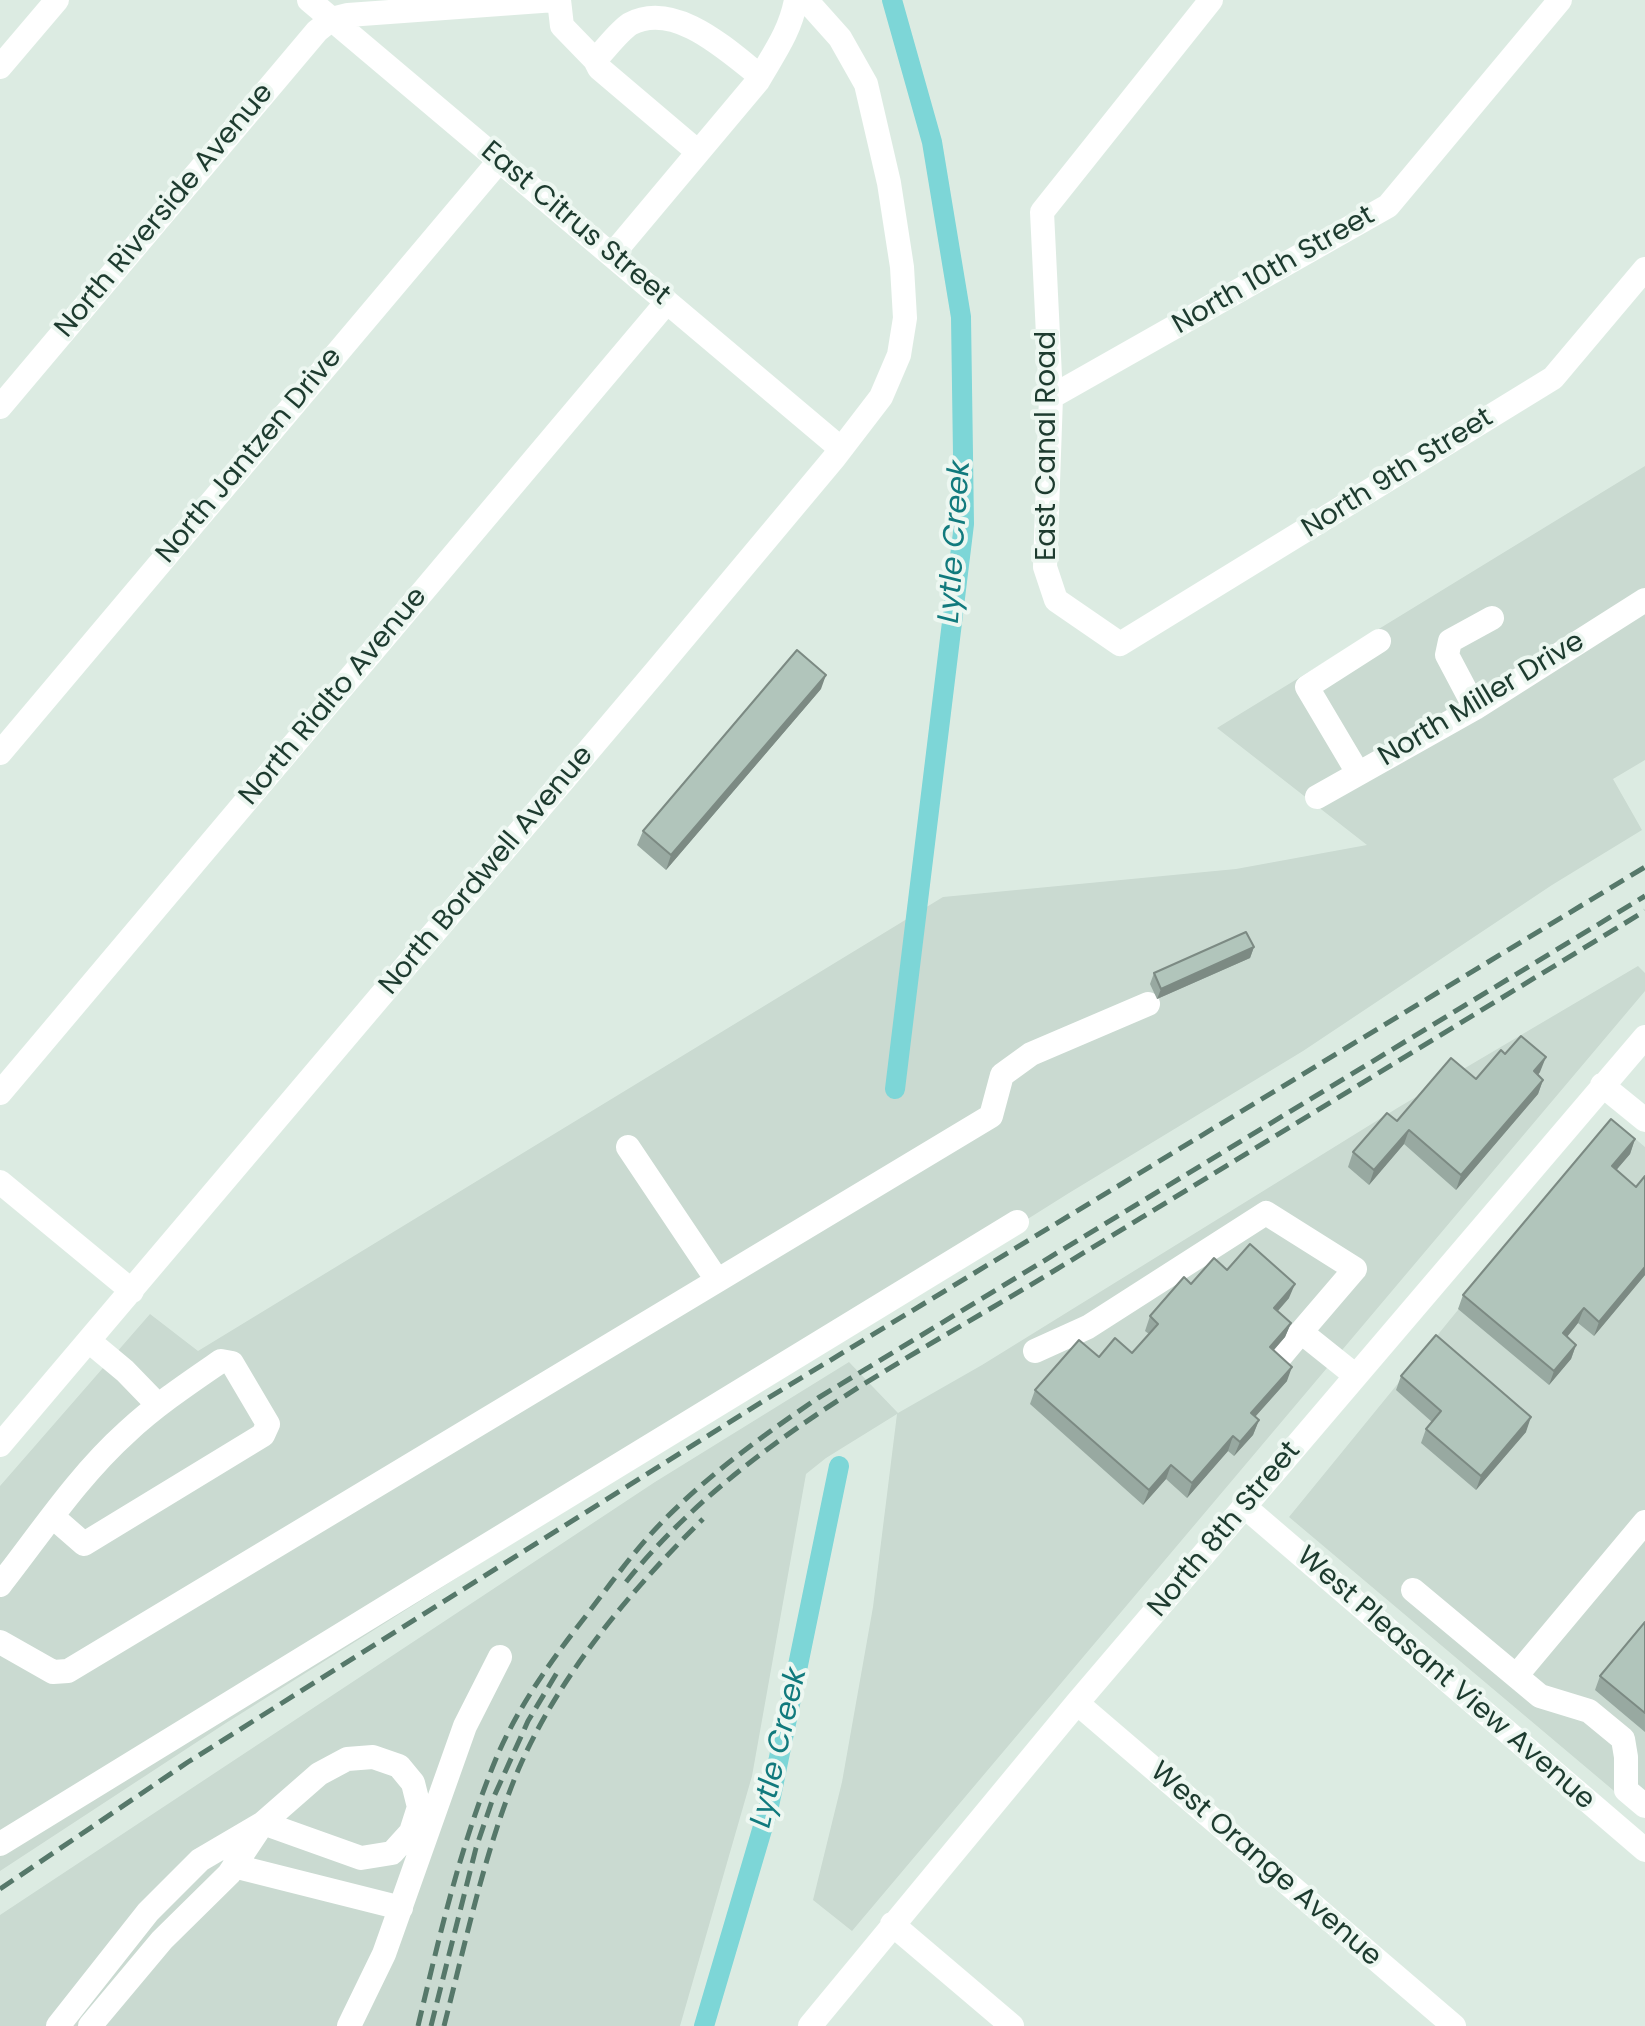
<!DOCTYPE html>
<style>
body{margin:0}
canvas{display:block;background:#dcebe2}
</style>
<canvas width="1645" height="2026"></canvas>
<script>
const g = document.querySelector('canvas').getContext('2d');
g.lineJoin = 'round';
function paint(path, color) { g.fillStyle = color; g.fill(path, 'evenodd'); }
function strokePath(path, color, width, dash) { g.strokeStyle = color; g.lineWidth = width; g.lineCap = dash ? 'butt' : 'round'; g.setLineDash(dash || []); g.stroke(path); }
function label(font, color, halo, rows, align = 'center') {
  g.font = font + ' Poppins,sans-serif'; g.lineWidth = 8; g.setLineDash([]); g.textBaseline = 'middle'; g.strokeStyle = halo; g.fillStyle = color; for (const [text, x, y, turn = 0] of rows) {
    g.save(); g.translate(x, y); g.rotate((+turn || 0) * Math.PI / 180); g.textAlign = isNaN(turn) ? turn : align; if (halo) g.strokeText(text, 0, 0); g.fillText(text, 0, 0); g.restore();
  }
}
paint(new Path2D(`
 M 1645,466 L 1645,760 L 1613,779 L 1642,830 L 1552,885 L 1303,1051 L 1069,1193 L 226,1723 L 0,1871 L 0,1486 L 150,1314 L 198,1351 L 943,897 L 1236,869 L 1367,845 L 1217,728 Z
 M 1638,966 L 1645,973 L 1645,991 L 852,1931 L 813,1900 L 842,1782 L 873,1607 L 897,1414 L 826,1458 L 806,1474 L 752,1776 L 680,2026 L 0,2026 L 0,1915 L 655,1482 L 849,1362 L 898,1413 L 982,1365 L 1399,1107 Z
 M 1613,1120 L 1645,1147 L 1645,1817 L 1289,1517 Z`), '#cadad1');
strokePath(new Path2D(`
 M 892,0 L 932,142 L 961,317 L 964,524 L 895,1089
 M 704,2026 L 769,1806 L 839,1466`), '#7dd6d7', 20);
strokePath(new Path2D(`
 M 309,0 L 833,442 L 838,450
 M 559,0 L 562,26 L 595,60 C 606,49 618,32 630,24 C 675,0 728,51 760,76
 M 1211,0 L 1042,212 L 1051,397 L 1045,567 L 1056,600 L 1120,644 L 1553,378 L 1645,269
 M 595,60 L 599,68 L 698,152
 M 0,67 L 57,0
 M 612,255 L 758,81 C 774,53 790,32 796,0
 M 1051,397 L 1388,206 L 1560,0
 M 0,407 L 317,31 L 332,19 L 348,15 L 555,0
 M 1475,708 L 1447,655 L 1450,641 L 1492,618
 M 0,753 L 500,160
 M 1358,773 L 1307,687 L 1379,641
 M 1317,797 L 1475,708 L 1645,600
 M 1602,1085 L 1645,1120
 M 0,1093 L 667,302
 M 628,1147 L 717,1280
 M 0,1182 L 132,1291
 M 89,1341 L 125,1371 L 158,1405
 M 1035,1351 L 1088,1327 L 1266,1213 L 1355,1269 L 1301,1332 L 1356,1376
 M 1275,1363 L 1301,1332
 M 0,1445 L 656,671 L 835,457 L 881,397 L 899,355 L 905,318 L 902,267 L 889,183 L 866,84 L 840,38 L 806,0
 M 1245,1507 L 1645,1850
 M 0,1585 C 40,1534 78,1476 127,1432 C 156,1405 189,1383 221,1361 L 232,1363 L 268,1424 L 263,1435 L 84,1544 L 53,1517
 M 1413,1590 L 1540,1696 L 1589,1711 L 1623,1739 L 1626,1757 L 1626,1790 L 1645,1806
 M 0,1642 L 53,1672 L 68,1671 L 991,1116 L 1002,1075 L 1031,1054 L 1148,1004
 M 1516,1676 L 1645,1522
 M 1077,1703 L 1454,2026
 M 0,1844 C 339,1637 677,1427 1017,1222
 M 234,1866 L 401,1908
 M 892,1924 L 1012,2026
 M 58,2026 L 148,1912 L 200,1860 L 263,1823 L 319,1774 L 347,1759 L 373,1757 L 399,1766 L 413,1783 L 419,1807 L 411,1832 L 392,1853 L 361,1858 L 263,1823
 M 90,2026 L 162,1940 L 229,1874 L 259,1829
 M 349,2026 L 384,1954 L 465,1726 L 500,1657
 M 810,2026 L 1077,1703 L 1645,1037`), '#fff', 24);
strokePath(new Path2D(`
 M 626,1582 C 739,1442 906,1361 1057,1269 C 1253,1150 1448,1030 1645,911
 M 0,1889 L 188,1762 L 768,1398 L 1645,867
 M 418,2026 C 440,1934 461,1842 498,1754 C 519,1706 550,1662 582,1621 C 609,1586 635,1549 666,1518 C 712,1472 765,1434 818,1398 L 1645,896
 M 431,2026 L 476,1848 L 492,1801 L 528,1721 L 558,1671
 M 444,2026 C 466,1941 485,1849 519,1768 C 560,1674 630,1591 703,1519`), '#56786a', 5, [16, 8]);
paint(new Path2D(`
 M 821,689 L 666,870 L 637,845 L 643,831 Z
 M 1254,947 L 1250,958 L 1157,999 L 1150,984 L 1154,973 Z
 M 1505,1054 L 1540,1072 L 1538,1075 L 1543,1080 L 1538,1094 L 1456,1190 L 1404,1144 L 1369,1185 L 1348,1167 L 1353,1152 L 1397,1121 L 1476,1079 Z
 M 1635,1139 L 1630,1154 L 1616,1170 L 1636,1187 L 1645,1176 L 1645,1275 L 1594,1336 L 1578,1323 L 1567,1337 L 1576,1345 L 1571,1359 L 1549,1385 L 1458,1309 L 1463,1295 Z
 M 1227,1270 L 1289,1298 L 1278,1311 L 1291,1323 L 1285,1337 L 1274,1350 L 1287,1381 L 1255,1417 L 1259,1420 L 1253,1435 L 1234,1456 L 1228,1451 L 1187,1498 L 1166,1479 L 1143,1505 L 1030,1404 L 1035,1390 L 1099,1357 L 1132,1353 L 1149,1334 L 1145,1331 L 1150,1316 L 1191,1284 Z
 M 1401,1376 L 1526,1432 L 1476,1490 L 1421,1443 L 1426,1429 L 1432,1422 L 1396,1390 Z
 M 1645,1622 L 1645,1732 L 1595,1690 L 1600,1676 Z`), '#98a9a1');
paint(new Path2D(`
 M 826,675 L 821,689 L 666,870 L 671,855 Z
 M 1254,947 L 1250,958 L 1157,999 L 1161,989 Z
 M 1546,1057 L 1540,1072 L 1529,1085 L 1534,1071 Z
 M 1543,1080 L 1538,1094 L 1456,1190 L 1461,1175 Z
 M 1409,1130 L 1404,1144 L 1369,1185 L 1374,1170 Z
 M 1635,1139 L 1630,1154 L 1607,1181 L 1612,1166 Z
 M 1645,1267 L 1645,1275 L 1594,1336 L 1599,1322 Z
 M 1295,1284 L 1289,1298 L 1268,1322 L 1274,1308 Z
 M 1584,1308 L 1578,1323 L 1558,1348 L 1563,1333 Z
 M 1291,1323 L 1285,1337 L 1264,1361 L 1270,1347 Z
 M 1576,1345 L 1571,1359 L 1549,1385 L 1554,1371 Z
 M 1292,1367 L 1287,1381 L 1245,1428 L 1251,1413 Z
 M 1531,1417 L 1526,1432 L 1476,1490 L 1481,1476 Z
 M 1259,1420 L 1253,1435 L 1234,1456 L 1240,1442 Z
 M 1233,1436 L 1228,1451 L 1187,1498 L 1192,1483 Z
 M 1171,1465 L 1166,1479 L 1143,1505 L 1149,1490 Z`), '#7c8a83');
const building = new Path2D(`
 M 797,650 L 826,675 L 671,855 L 643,831 Z
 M 1246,932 L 1254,947 L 1161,989 L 1154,973 Z
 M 1521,1036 L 1546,1057 L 1534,1071 L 1543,1080 L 1461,1175 L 1409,1130 L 1374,1170 L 1353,1152 L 1387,1113 L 1397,1121 L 1451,1058 L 1476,1079 L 1501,1050 L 1505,1054 Z
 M 1611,1119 L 1635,1139 L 1612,1166 L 1636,1187 L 1645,1176 L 1645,1267 L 1599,1322 L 1584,1308 L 1563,1333 L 1576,1345 L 1554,1371 L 1463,1295 Z
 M 1250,1244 L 1295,1284 L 1274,1308 L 1291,1323 L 1270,1347 L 1292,1367 L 1251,1413 L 1259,1420 L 1240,1442 L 1233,1436 L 1192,1483 L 1171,1465 L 1149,1490 L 1035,1390 L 1079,1340 L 1099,1357 L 1115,1338 L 1132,1353 L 1158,1324 L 1150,1316 L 1184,1277 L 1191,1284 L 1214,1258 L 1227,1270 Z
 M 1436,1335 L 1531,1417 L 1481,1476 L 1426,1429 L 1441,1411 L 1401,1376 Z
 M 1645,1622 L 1645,1713 L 1600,1676 Z`);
paint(building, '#b1c5bb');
strokePath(building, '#7c8a83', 2);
label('28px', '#1d3b2f', '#edf7f1', [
 ["North Riverside Avenue",165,211,-50],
 ["East Citrus Street",575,224,40],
 ["North 10th Street",1274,271,-30],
 ["East Canal Road",1048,446,-90],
 ["North Jantzen Drive",250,456,-50],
 ["North 9th Street",1398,474,-32],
 ["North Rialto Avenue",334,697,-50],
 ["North Miller Drive",1482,700,-31],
 ["North Bordwell Avenue",487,871,-50],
 ["North 8th Street",1225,1530,-50],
 ["West Pleasant View Avenue",1445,1679,41],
 ["West Orange Avenue",1265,1865,41]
]);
label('italic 30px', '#117a7d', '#edf7f1', [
 ["Lytle Creek",956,542,-86],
 ["Lytle Creek",780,1748,-77]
]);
</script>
